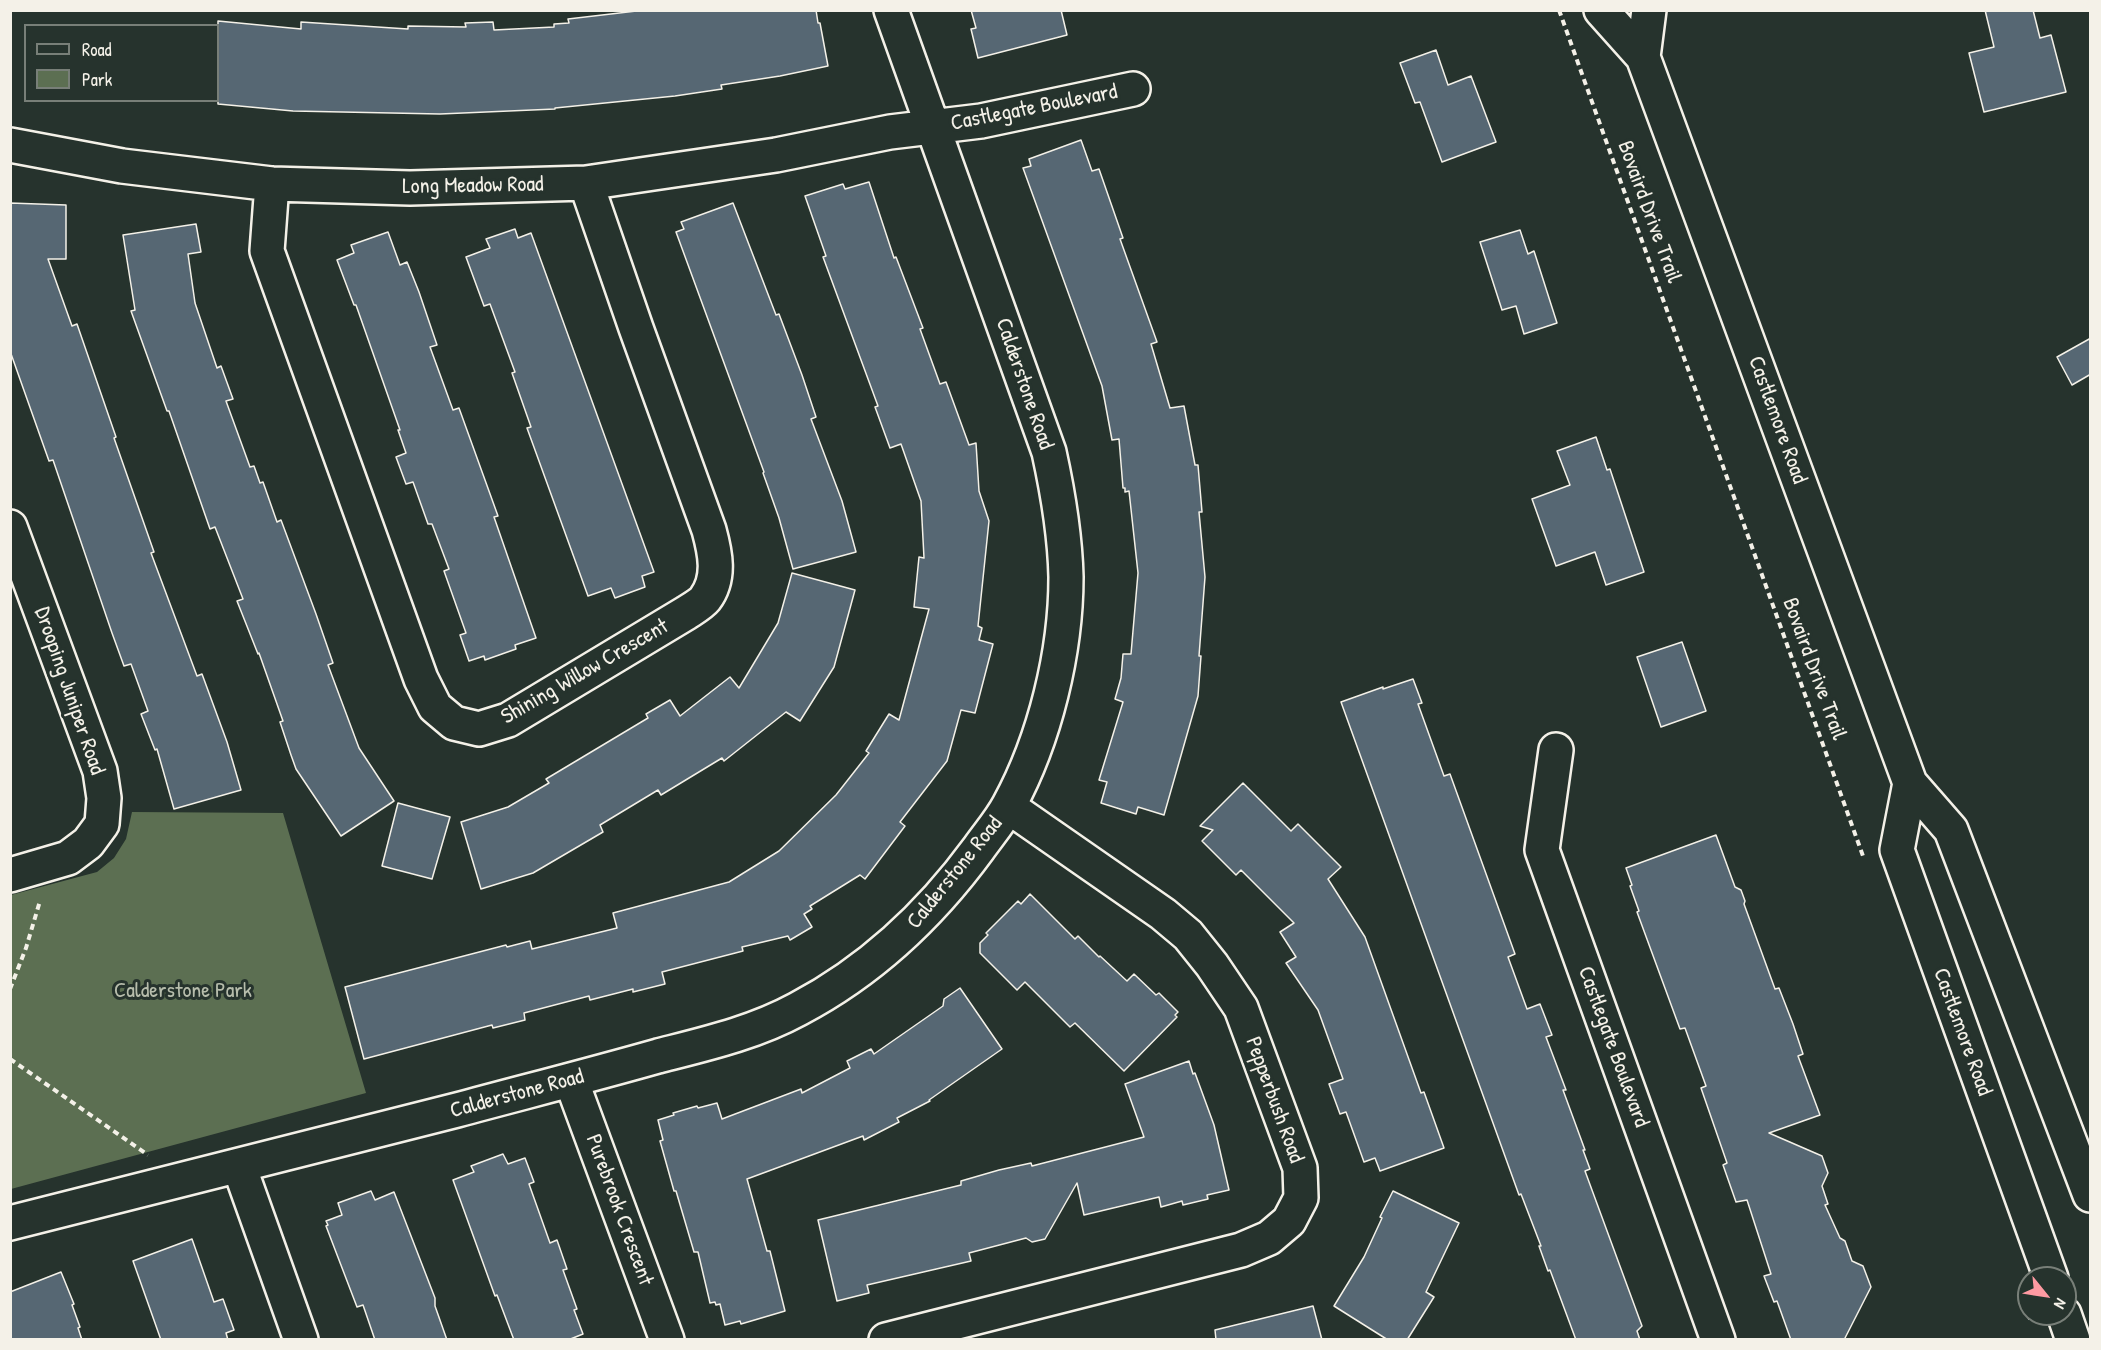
<!DOCTYPE html>
<style>
body{margin:0}
#map{position:relative;width:2101px;height:1350px;overflow:hidden;background:#26332d;font-family:"Patrick Hand",sans-serif}
canvas{display:block}
.frame{position:absolute;inset:0;border:12px solid #f4f1e8;pointer-events:none}
.legend{position:absolute;left:24px;top:24px;width:195px;height:78px;box-sizing:border-box;background:#26332d;border:2px solid #787f78;margin:0;padding:8px 10px;list-style:none;font-size:18px;color:#f4f1e8}
.legend li{display:flex;align-items:center;gap:12px;height:30px}
.legend b{width:30px;border:2px solid #787f78}
.north{position:absolute;left:2017px;top:1266px;width:60px;height:60px;box-sizing:border-box;background:#26332d;border:2px solid #787f78;border-radius:50%;rotate:120deg;font-size:16px;font-weight:700;line-height:24px;text-align:center;color:#f4f1e8}
.north::after{content:'';display:block;margin:auto;width:21px;height:27px;background:#ff9aa2;clip-path:polygon(50% 0,100% 100%,50% 72%,0 100%)}
</style>
<div id="map">
<canvas width="2101" height="1350"></canvas>
<div class="frame"></div>
<ul class="legend">
<li><b style="height:8px;background:#26332d"></b>Road</li>
<li><b style="height:16px;background:#5c6f52"></b>Park</li>
</ul>
<div class="north">N</div>
</div>
<script>
const g = document.querySelector('canvas').getContext('2d');
g.lineJoin = 'round';
function paint(path, color) { g.fillStyle = color; g.fill(path, 'evenodd'); }
function strokePath(path, color, width, dash) { g.strokeStyle = color; g.lineWidth = width; g.lineCap = dash ? 'butt' : 'round'; g.setLineDash(dash || []); g.stroke(path); }
function label(font, color, halo, rows, align = 'center') {
  g.font = font + ' "Patrick Hand",sans-serif'; g.lineWidth = 6; g.setLineDash([]); g.textBaseline = 'middle'; g.strokeStyle = halo; g.fillStyle = color; for (const [text, x, y, turn = 0] of rows) {
    g.save(); g.translate(x, y); g.rotate((+turn || 0) * Math.PI / 180); g.textAlign = isNaN(turn) ? turn : align; if (halo) g.strokeText(text, 0, 0); g.fillText(text, 0, 0); g.restore();
  }
}
paint(new Path2D(`
 M 132,812 L 283,813 L 366,1093 L 11,1189 L 11,895 L 97,872 L 114,858 L 126,839 Z`), '#5c6f52');
const building = new Path2D(`
 M 645,10 L 816,10 L 818,23 L 820,23 L 828,66 L 780,76 L 721,85 L 722,89 L 675,96 L 555,108 L 555,109 L 440,114 L 293,111 L 218,104 L 218,21 L 301,29 L 301,22 L 408,29 L 408,26 L 466,27 L 465,23 L 493,22 L 494,30 L 554,27 L 554,24 L 569,23 L 568,19 Z
 M 971,10 L 1061,10 L 1067,35 L 978,58 L 971,29 L 976,28 Z
 M 1985,10 L 2033,10 L 2040,38 L 2051,35 L 2066,92 L 1984,112 L 1969,53 L 1994,47 Z
 M 1436,50 L 1448,85 L 1471,76 L 1496,142 L 1442,162 L 1420,102 L 1415,103 L 1400,63 Z
 M 1081,140 L 1092,171 L 1099,169 L 1123,238 L 1120,239 L 1157,342 L 1151,344 L 1170,408 L 1184,406 L 1195,465 L 1198,465 L 1202,512 L 1199,512 L 1205,577 L 1199,656 L 1201,656 L 1198,696 L 1164,815 L 1138,807 L 1136,814 L 1101,803 L 1107,782 L 1099,780 L 1123,702 L 1115,699 L 1121,678 L 1123,654 L 1131,654 L 1138,573 L 1129,491 L 1125,492 L 1125,488 L 1123,488 L 1119,439 L 1112,440 L 1102,386 L 1023,168 L 1031,166 L 1029,159 Z
 M 869,182 L 894,258 L 896,257 L 923,328 L 920,329 L 940,384 L 946,382 L 969,445 L 976,443 L 979,491 L 989,521 L 978,626 L 982,628 L 979,640 L 993,644 L 975,713 L 961,710 L 947,761 L 900,822 L 905,826 L 865,879 L 860,875 L 810,906 L 812,909 L 804,914 L 812,927 L 790,940 L 788,936 L 742,947 L 743,951 L 662,972 L 665,984 L 633,992 L 633,989 L 590,1000 L 589,996 L 524,1013 L 525,1020 L 493,1028 L 492,1025 L 364,1059 L 345,987 L 506,945 L 507,947 L 530,941 L 532,949 L 617,928 L 613,913 L 729,882 L 779,851 L 836,795 L 869,753 L 866,751 L 889,714 L 899,720 L 929,609 L 914,607 L 919,557 L 924,558 L 921,501 L 901,444 L 890,448 L 875,407 L 878,406 L 823,257 L 826,256 L 805,196 L 843,184 L 845,189 Z
 M 10,203 L 66,205 L 66,259 L 48,259 L 72,326 L 77,324 L 116,437 L 114,438 L 154,552 L 151,553 L 197,676 L 202,674 L 227,742 L 241,790 L 174,809 L 157,749 L 155,750 L 141,714 L 148,711 L 131,664 L 124,666 L 112,633 L 53,460 L 49,461 L 10,351 Z
 M 733,203 L 776,315 L 779,314 L 802,375 L 816,417 L 811,419 L 842,501 L 856,552 L 793,569 L 779,518 L 763,473 L 764,472 L 676,232 L 684,229 L 681,222 Z
 M 196,224 L 201,252 L 188,254 L 195,303 L 217,368 L 221,366 L 233,399 L 226,401 L 250,467 L 254,466 L 260,483 L 263,482 L 277,522 L 281,520 L 316,614 L 333,663 L 328,665 L 359,748 L 394,801 L 341,836 L 296,769 L 291,755 L 280,722 L 283,721 L 259,653 L 258,654 L 237,601 L 243,599 L 215,527 L 210,529 L 169,411 L 167,411 L 131,311 L 135,310 L 123,235 Z
 M 515,229 L 518,238 L 531,233 L 654,572 L 642,576 L 645,587 L 615,598 L 611,588 L 588,596 L 527,428 L 531,427 L 512,373 L 515,372 L 490,304 L 484,306 L 466,257 L 490,248 L 486,239 Z
 M 1520,230 L 1528,254 L 1534,251 L 1557,323 L 1524,334 L 1516,306 L 1502,310 L 1480,242 Z
 M 388,232 L 400,265 L 407,262 L 419,292 L 437,345 L 430,347 L 453,410 L 459,408 L 498,516 L 494,517 L 536,638 L 515,645 L 516,649 L 485,660 L 484,656 L 469,661 L 460,635 L 466,633 L 444,571 L 449,569 L 432,524 L 428,524 L 413,482 L 406,484 L 396,457 L 406,453 L 398,430 L 400,430 L 356,305 L 354,305 L 337,260 L 354,253 L 351,245 Z
 M 2091,338 L 2091,374 L 2072,385 L 2057,357 Z
 M 1596,437 L 1607,470 L 1610,469 L 1644,572 L 1606,585 L 1595,552 L 1556,566 L 1532,499 L 1570,485 L 1557,451 Z
 M 792,573 L 855,590 L 834,667 L 800,721 L 786,712 L 724,761 L 722,758 L 661,795 L 658,790 L 600,825 L 603,832 L 533,873 L 481,889 L 461,822 L 508,807 L 549,783 L 546,779 L 648,718 L 646,714 L 670,700 L 680,716 L 730,677 L 739,688 L 778,623 Z
 M 1682,642 L 1706,711 L 1661,727 L 1637,657 Z
 M 1413,679 L 1422,703 L 1418,704 L 1444,776 L 1450,774 L 1515,954 L 1508,957 L 1527,1009 L 1540,1004 L 1552,1035 L 1546,1037 L 1566,1090 L 1563,1090 L 1585,1150 L 1583,1150 L 1590,1169 L 1585,1171 L 1642,1326 L 1637,1331 L 1640,1340 L 1576,1340 L 1550,1270 L 1548,1271 L 1539,1246 L 1541,1246 L 1521,1194 L 1519,1195 L 1341,702 L 1383,687 L 1383,689 Z
 M 1243,783 L 1291,831 L 1298,824 L 1341,867 L 1328,879 L 1365,937 L 1421,1093 L 1424,1092 L 1444,1148 L 1380,1171 L 1375,1158 L 1364,1162 L 1346,1112 L 1340,1114 L 1329,1084 L 1343,1079 L 1318,1010 L 1286,963 L 1296,957 L 1280,932 L 1294,923 L 1241,870 L 1236,875 L 1202,841 L 1213,830 L 1200,826 Z
 M 398,803 L 450,817 L 432,879 L 382,866 Z
 M 1716,835 L 1735,887 L 1741,890 L 1745,901 L 1744,904 L 1775,989 L 1779,988 L 1793,1024 L 1803,1054 L 1798,1056 L 1820,1115 L 1769,1133 L 1822,1156 L 1828,1173 L 1822,1186 L 1828,1204 L 1825,1205 L 1840,1238 L 1845,1241 L 1852,1261 L 1863,1266 L 1871,1287 L 1844,1340 L 1791,1340 L 1777,1301 L 1774,1302 L 1764,1276 L 1771,1274 L 1747,1200 L 1736,1202 L 1723,1165 L 1727,1163 L 1701,1088 L 1706,1086 L 1685,1028 L 1680,1029 L 1637,912 L 1639,911 L 1630,886 L 1632,885 L 1626,868 Z
 M 1030,894 L 1075,939 L 1078,936 L 1099,957 L 1100,956 L 1127,981 L 1134,974 L 1156,995 L 1159,993 L 1178,1012 L 1175,1015 L 1177,1017 L 1124,1071 L 1075,1023 L 1070,1027 L 1025,982 L 1017,990 L 980,953 L 980,943 L 988,935 L 986,933 L 1018,901 L 1021,904 Z
 M 960,988 L 1002,1049 L 929,1100 L 930,1101 L 897,1118 L 899,1122 L 864,1140 L 863,1136 L 747,1179 L 767,1251 L 770,1251 L 785,1311 L 741,1324 L 740,1321 L 725,1325 L 720,1304 L 716,1305 L 715,1302 L 710,1303 L 698,1252 L 694,1252 L 676,1191 L 674,1191 L 660,1141 L 663,1140 L 658,1120 L 674,1115 L 673,1113 L 697,1106 L 698,1108 L 717,1103 L 722,1119 L 801,1089 L 802,1093 L 850,1068 L 847,1061 L 871,1049 L 874,1054 L 943,1006 L 944,999 Z
 M 1189,1061 L 1193,1074 L 1195,1073 L 1214,1125 L 1229,1190 L 1207,1195 L 1208,1199 L 1183,1205 L 1182,1201 L 1161,1207 L 1159,1197 L 1084,1215 L 1077,1183 L 1045,1239 L 1032,1242 L 1026,1238 L 969,1253 L 971,1261 L 867,1285 L 869,1293 L 837,1301 L 818,1220 L 961,1185 L 961,1181 L 999,1170 L 1031,1163 L 1032,1166 L 1144,1137 L 1125,1084 Z
 M 503,1154 L 508,1164 L 525,1158 L 534,1182 L 529,1184 L 550,1243 L 557,1240 L 567,1269 L 563,1270 L 577,1309 L 574,1310 L 583,1334 L 568,1340 L 514,1340 L 497,1295 L 495,1296 L 453,1180 L 474,1172 L 471,1166 Z
 M 371,1191 L 375,1200 L 394,1192 L 435,1298 L 435,1306 L 447,1340 L 375,1340 L 363,1305 L 357,1307 L 326,1226 L 328,1225 L 326,1221 L 342,1215 L 338,1203 Z
 M 1393,1191 L 1459,1223 L 1426,1292 L 1434,1297 L 1407,1340 L 1388,1340 L 1334,1306 L 1364,1257 L 1382,1218 L 1380,1217 Z
 M 192,1239 L 214,1302 L 223,1299 L 234,1330 L 226,1333 L 228,1340 L 161,1340 L 133,1261 Z
 M 61,1272 L 74,1304 L 72,1305 L 80,1327 L 78,1328 L 82,1340 L 10,1340 L 10,1292 Z
 M 1313,1306 L 1322,1340 L 1216,1340 L 1215,1330 Z`);
paint(building, '#566773');
strokePath(building, '#f4f1e8', 1.5);
const minor = new Path2D(`
 M 10,145 L 122,166 L 272,184 L 410,188 L 586,183 L 776,155 L 890,132 L 981,121 L 1133,89
 M 272,184 L 267,251 L 421,679 L 435,707 L 454,723 L 479,729 L 508,720 L 686,613 C 692,609 701,604 705,599 C 721,578 715,552 709,530 L 636,328 L 586,183
 M 10,527 L 100,771 L 104,798 L 102,824 L 88,843 L 68,858 L 10,875
 M 1556,750 L 1542,850 L 1718,1340
 M 571,1080 L 667,1340
 M 239,1166 L 301,1340
 M 10,1223 C 159,1186 308,1148 457,1110 C 524,1092 591,1075 658,1056 C 705,1044 754,1033 798,1009 C 872,970 930,915 979,848 C 989,834 1001,820 1009,805 C 1045,739 1066,652 1066,577 C 1065,534 1058,493 1049,452 L 891,10
 M 886,1340 L 1241,1250 L 1269,1238 L 1289,1221 L 1301,1198 L 1300,1168 L 1241,1008 L 1212,965 L 1188,935 L 1163,914 L 1009,807`);
const major = new Path2D(`
 M 1601,10 L 1643,57 L 1910,783 L 1951,830 L 2090,1195
 M 1643,57 L 1649,10
 M 1910,783 L 1897,850 L 2051,1278
 M 2064,1314 L 2073,1340`);
strokePath(minor, '#f4f1e8', 38);
strokePath(major, '#f4f1e8', 38);
strokePath(new Path2D(`
 M 1559,10 L 1863,856
 M 10,989 L 26,948 L 40,901
 M 10,1059 L 148,1155
 M 2021,1295 L 2030,1319`), '#f4f1e8', 4, [6, 4.5]);
strokePath(minor, '#26332d', 33);
strokePath(major, '#26332d', 33);
label('22px', '#f4f1e8', '#26332d', [
 ["Castlegate Boulevard",1034,108,-11],
 ["Long Meadow Road",473,186,-1],
 ["Bovaird Drive Trail",1649,212,70],
 ["Calderstone Road",1024,384,71],
 ["Castlemore Road",1777,420,70],
 ["Bovaird Drive Trail",1814,669,70],
 ["Shining Willow Crescent",585,672,-30],
 ["Drooping Juniper Road",69,691,71],
 ["Calderstone Road",955,873,-51],
 ["Castlemore Road",1962,1032,70],
 ["Castlegate Boulevard",1613,1047,70],
 ["Calderstone Road",517,1094,-15],
 ["Pepperbush Road",1274,1100,70],
 ["Purebrook Crescent",619,1210,70]
]);
label('22px', '#b7bdac', '#26332d', [
 ["Calderstone Park",183,991]
]);
</script>
